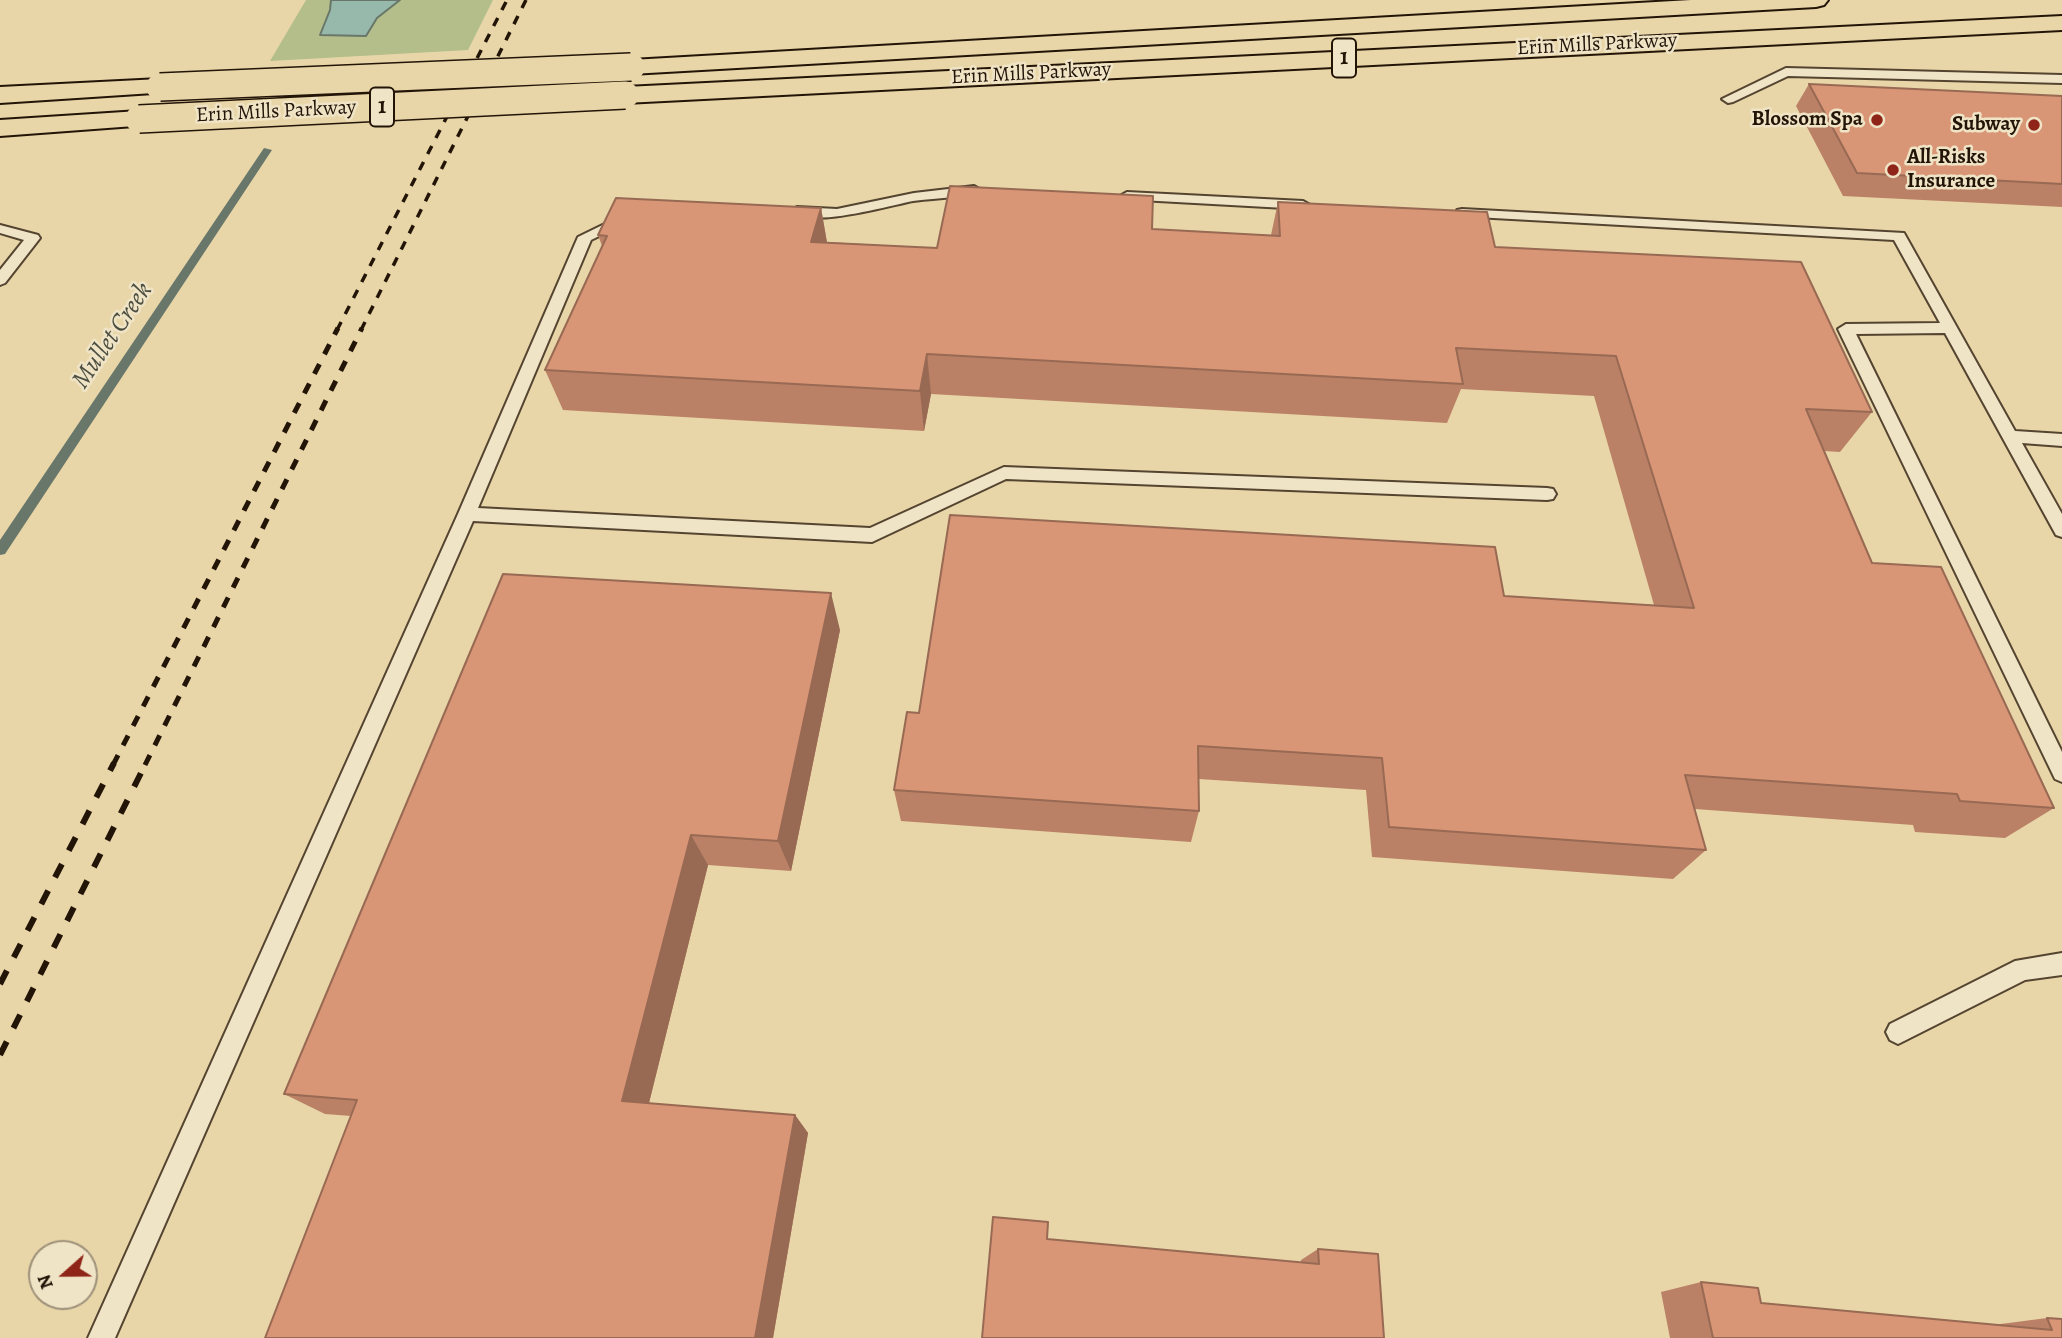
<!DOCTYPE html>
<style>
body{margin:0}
#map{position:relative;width:2062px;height:1338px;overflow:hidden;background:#e8d6a8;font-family:Alegreya,serif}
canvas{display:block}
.north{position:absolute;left:28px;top:1240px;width:70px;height:70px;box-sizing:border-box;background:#f0e4c6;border:2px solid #9e917a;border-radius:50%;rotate:249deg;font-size:19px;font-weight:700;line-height:28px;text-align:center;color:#231408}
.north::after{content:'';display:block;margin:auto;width:24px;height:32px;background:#8f2418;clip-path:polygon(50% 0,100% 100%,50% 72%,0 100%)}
</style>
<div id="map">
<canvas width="2062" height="1338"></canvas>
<div class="north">N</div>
</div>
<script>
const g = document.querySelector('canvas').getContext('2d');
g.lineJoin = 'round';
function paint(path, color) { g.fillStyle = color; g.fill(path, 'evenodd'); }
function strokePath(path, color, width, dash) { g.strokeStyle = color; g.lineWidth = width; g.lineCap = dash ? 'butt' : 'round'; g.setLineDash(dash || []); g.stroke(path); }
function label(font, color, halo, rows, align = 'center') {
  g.font = font + ' Alegreya,serif'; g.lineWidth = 5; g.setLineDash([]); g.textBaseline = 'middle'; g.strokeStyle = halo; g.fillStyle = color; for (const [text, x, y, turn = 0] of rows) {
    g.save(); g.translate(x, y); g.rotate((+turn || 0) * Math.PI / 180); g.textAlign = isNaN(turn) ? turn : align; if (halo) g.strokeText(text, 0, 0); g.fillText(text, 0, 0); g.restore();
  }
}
paint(new Path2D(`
 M 306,0 L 331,0 L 330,10 L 320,34 L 377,18 L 400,0 L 493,0 L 468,50 L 270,61 Z`), '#b3be8a');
const water = new Path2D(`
 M 331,0 L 400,0 L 377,18 L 366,36 L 320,35 L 330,10 Z`);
paint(water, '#97b9ab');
strokePath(water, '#69776a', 2);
paint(new Path2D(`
 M 264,148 L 272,150 L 5,554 L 0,555 L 0,540 Z`), '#69776a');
const service = new Path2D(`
 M 1786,68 L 2062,75 L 2062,83 L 1788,76 L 1733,102 L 1728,103 L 1722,99 Z
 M 974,186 L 981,190 L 979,193 C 958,198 935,198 913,201 C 887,206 810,229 790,211 L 797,207 L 837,209 L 914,193 Z
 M 1127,192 L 1303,201 L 1310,205 L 1303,209 L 1122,199 L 1120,196 Z
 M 1462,209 L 1904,233 L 2015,431 L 2062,434 L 2062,446 L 2022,443 L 2062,514 L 2062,537 L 2056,535 L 1945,333 L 1856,334 L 2062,752 L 2062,782 L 2055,779 L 1838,329 L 1846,324 L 1940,323 L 1894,240 L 1457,216 L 1457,210 Z
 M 623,215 L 630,219 L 628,222 L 591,240 L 478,508 L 870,528 L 1004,467 L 1547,488 L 1553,489 L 1556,494 L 1553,499 L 1547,500 L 1006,479 L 872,542 L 473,521 L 115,1338 L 88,1338 L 458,514 L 578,237 Z
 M 0,225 L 38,235 L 40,238 L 5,283 L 0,285 L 0,270 L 24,240 L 0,233 Z
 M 2062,953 L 2062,975 L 2025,980 L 1906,1040 L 1898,1044 L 1890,1040 L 1886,1032 L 1890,1024 L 2015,961 Z`);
const primary = new Path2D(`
 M 1691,0 L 1828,0 L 1824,5 L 1816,7 L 631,74 L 622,72 L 619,67 L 622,62 L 631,60 Z
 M 2062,16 L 2062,30 L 625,103 L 616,100 L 612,95 L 616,90 L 625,87 Z
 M 160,79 L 169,82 L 173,87 L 169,92 L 0,103 L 0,87 Z
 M 139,111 L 148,113 L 152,119 L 148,125 L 0,136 L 0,120 Z`);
strokePath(service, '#544430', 4);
strokePath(primary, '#231408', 4);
paint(service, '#f0e4c6');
paint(primary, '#e8d6a8');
strokePath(new Path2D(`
 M 337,330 L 507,0
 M 361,330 L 526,0`), '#231408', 3.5, [9, 9]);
strokePath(new Path2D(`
 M 113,765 L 338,328
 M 145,765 L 362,328`), '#231408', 5, [11, 11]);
strokePath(new Path2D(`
 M 0,984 L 114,763
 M 0,1055 L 146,763`), '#231408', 6, [15, 15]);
const primaryBridge = new Path2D(`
 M 160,87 L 631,67
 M 139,119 L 625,95`);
strokePath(primaryBridge, '#231408', 30, []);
strokePath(primaryBridge, '#e8d6a8', 27);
paint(new Path2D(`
 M 1809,84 L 2062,96 L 2062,207 L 1843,196 L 1796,106 Z
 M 1278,202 L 1495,247 L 1872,412 L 1840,452 L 1824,451 L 1872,563 L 2054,808 L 2005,838 L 1915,832 L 1913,825 L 1695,809 L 1706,850 L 1673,879 L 1372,857 L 1366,790 L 1199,779 L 1199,811 L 1191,842 L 901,821 L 894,790 L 919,713 L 1504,596 L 1654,605 L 1594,396 L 1461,389 L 1447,423 L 931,394 L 924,431 L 563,410 L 545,370 L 602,246 L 598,235 L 821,208 L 827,242 L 937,248 L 1152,229 L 1271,235 Z
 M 840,630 L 791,871 L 708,865 L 649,1103 L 795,1115 L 808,1133 L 773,1338 L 265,1338 L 351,1116 L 325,1114 L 284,1094 Z
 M 1047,1239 L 1301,1263 L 1301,1260 L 1318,1249 L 1378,1254 L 982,1338 Z
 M 1701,1282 L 1761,1303 L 1993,1325 L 2047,1318 L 2062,1338 L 1670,1338 L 1661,1292 Z`), '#bb8166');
paint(new Path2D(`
 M 821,208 L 828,249 L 811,242 Z
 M 927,354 L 931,394 L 924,431 L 920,391 Z
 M 831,593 L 840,630 L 791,871 L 778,841 Z
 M 691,835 L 708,865 L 645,1119 L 622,1101 Z
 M 795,1115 L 808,1133 L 773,1338 L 755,1338 Z`), '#986953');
const building = new Path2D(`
 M 1809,84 L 2062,96 L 2062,184 L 1857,173 Z
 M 950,186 L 1153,196 L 1152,229 L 1280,236 L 1278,202 L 1487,212 L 1495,247 L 1801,262 L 1872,412 L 1806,409 L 1872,563 L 1941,567 L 2054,808 L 1960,801 L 1957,794 L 1685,775 L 1706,850 L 1389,827 L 1382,758 L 1198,746 L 1199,811 L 894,790 L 907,712 L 919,713 L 950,515 L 1495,547 L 1504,596 L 1694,608 L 1616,356 L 1456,348 L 1463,384 L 927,354 L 920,391 L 545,370 L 607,236 L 598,235 L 616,198 L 821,208 L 811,242 L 937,248 Z
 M 503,574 L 831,593 L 778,841 L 691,835 L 622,1101 L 795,1115 L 755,1338 L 265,1338 L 357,1100 L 284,1094 Z
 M 993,1217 L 1048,1222 L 1047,1239 L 1319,1264 L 1318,1249 L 1378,1254 L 1384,1338 L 982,1338 Z
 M 1701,1282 L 1758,1288 L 1761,1303 L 2052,1330 L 2047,1318 L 2062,1319 L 2062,1338 L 1713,1338 Z`);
paint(building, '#d99677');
strokePath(building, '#986953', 2);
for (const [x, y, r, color] of [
 [1877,120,7,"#8f2418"],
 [2034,125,7,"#8f2418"],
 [1893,170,7,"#8f2418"]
]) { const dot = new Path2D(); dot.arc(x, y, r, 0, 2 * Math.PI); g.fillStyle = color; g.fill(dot); strokePath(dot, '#f0e4c6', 2.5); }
label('21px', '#231408', '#f0e4c6', [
 ["Erin Mills Parkway",1597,45,-3],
 ["Erin Mills Parkway",1031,74,-3],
 ["Erin Mills Parkway",276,112,-3]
]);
label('bold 21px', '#231408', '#f0e4c6', [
 ["Blossom Spa",1863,120],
 ["Subway",2020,125],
 ["All-Risks",1907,158,"left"],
 ["Insurance",1907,182,"left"]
], 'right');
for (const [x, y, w] of [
 [1344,58,24],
 [382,107,24]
]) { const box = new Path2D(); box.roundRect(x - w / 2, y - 19.5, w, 39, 5); g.fillStyle = '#f0e4c6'; g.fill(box); strokePath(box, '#231408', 2); }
label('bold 23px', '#231408', null, [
 ["1",1344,58],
 ["1",382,107]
]);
label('italic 26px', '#4c4e41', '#f0e4c6', [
 ["Mullet Creek",113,336,-56]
]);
</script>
